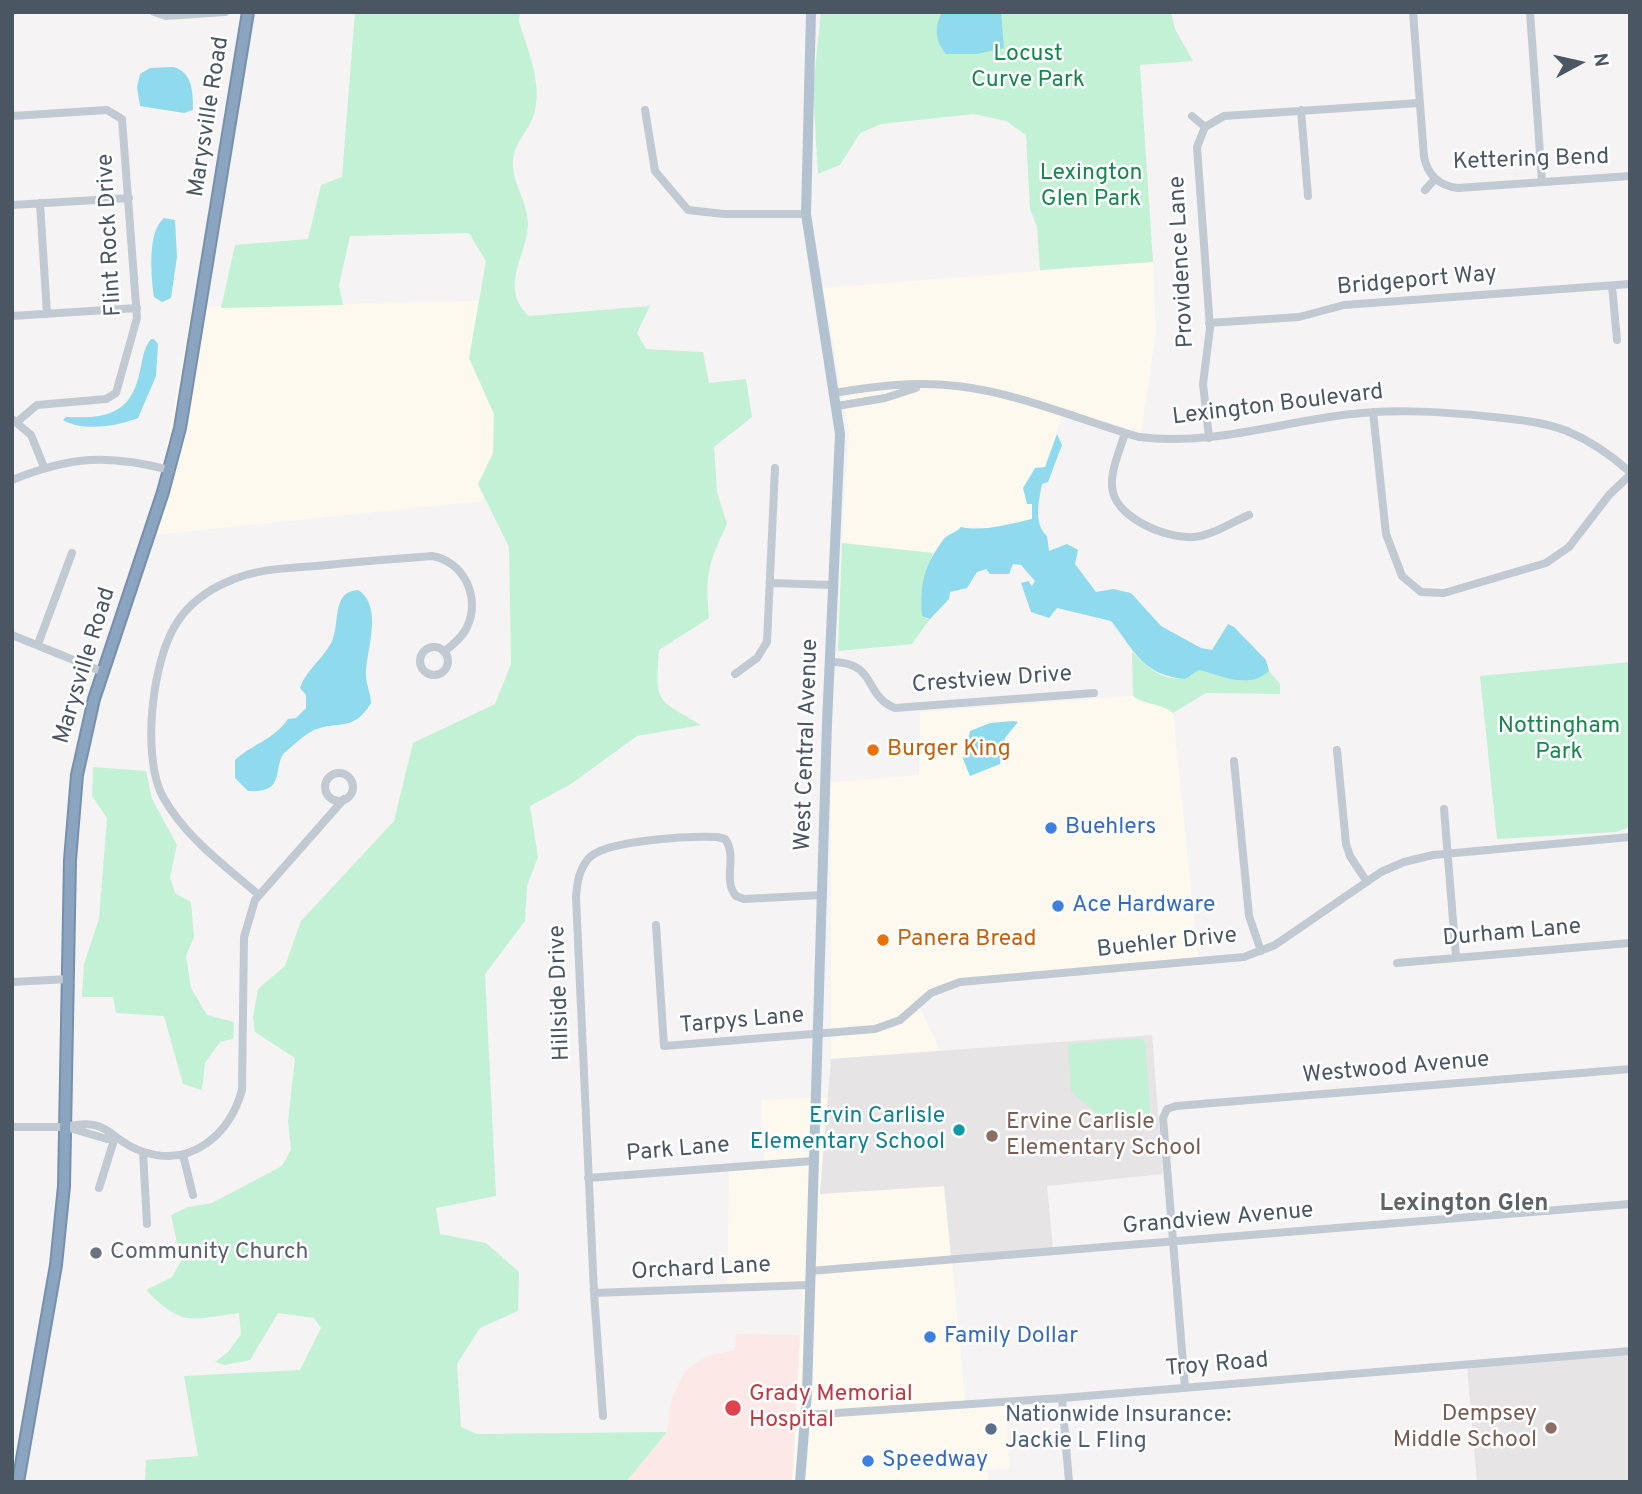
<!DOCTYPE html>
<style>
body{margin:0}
#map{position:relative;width:1642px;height:1494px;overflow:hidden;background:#f5f3f3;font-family:Overpass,sans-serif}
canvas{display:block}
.frame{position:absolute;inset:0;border:14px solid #4a5661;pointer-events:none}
.north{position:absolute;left:1544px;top:28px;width:70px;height:70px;-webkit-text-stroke:5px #fff;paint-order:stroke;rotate:82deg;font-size:19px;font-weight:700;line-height:28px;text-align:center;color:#4a5661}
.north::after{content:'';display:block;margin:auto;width:24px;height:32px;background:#4a5661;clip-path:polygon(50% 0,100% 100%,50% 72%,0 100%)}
</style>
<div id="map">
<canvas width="1642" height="1494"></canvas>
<div class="frame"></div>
<div class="north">N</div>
</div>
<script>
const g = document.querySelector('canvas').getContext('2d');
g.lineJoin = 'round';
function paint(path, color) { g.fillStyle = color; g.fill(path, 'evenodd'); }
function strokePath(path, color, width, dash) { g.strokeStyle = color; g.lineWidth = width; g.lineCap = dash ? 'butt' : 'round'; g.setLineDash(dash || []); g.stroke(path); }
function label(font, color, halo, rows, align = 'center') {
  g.font = font + ' Overpass,sans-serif'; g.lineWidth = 5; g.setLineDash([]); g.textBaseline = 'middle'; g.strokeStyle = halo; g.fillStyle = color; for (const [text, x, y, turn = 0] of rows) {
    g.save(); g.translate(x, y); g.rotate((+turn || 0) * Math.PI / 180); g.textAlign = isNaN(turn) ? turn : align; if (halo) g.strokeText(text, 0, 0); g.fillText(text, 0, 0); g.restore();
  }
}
paint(new Path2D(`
 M 1153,262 L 1156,332 L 1141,432 L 1064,410 L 1032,504 L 1032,519 L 1010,522 L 985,530 L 975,526 L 965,528 L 944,539 L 933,553 L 842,543 L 849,432 L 823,288 Z
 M 480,301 L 469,358 L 494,414 L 493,453 L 478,484 L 484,501 L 143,536 L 160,482 L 192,307 Z
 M 1133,696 L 1143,703 L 1164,705 L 1173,713 L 1199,966 L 960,985 L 940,992 L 920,1007 L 940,1051 L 831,1059 L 831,782 L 919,775 L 920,712 Z
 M 828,1097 L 820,1194 L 945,1186 L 966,1408 L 1005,1405 L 1010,1468 L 987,1471 L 988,1482 L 792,1482 L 803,1289 L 727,1291 L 729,1171 L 765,1168 L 761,1100 Z`), '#fdf9ef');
paint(new Path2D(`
 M 1152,1035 L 1163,1174 L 1047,1186 L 1053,1249 L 951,1256 L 944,1186 L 820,1194 L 831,1059 Z
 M 1630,1353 L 1630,1482 L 1477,1482 L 1467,1366 Z`), '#e6e4e5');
paint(new Path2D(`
 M 736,1334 L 800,1335 L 792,1482 L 626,1482 L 667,1432 L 671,1400 L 685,1371 L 707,1356 L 735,1350 Z`), '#fce8e6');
paint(new Path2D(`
 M 355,12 L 520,12 L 519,21 C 527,49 542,81 535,110 C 532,127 515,141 513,159 C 511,180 524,196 527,215 C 534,249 495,284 529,316 L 650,306 L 637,333 L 646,349 L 703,352 L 709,383 L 746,379 L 752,417 L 714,447 L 717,492 L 727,524 C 708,564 705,574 709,618 L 659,650 C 655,704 656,698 701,725 L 637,736 L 571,784 L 530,806 L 538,857 L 527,886 L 525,921 L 485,974 L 496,1196 L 436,1208 L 440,1234 L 486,1243 L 519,1272 L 518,1311 L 480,1328 L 457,1364 L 461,1427 L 477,1434 L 667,1432 L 626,1482 L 145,1482 L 146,1460 L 198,1456 L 184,1376 L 300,1370 L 321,1328 L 314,1318 L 278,1313 L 250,1360 L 225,1365 L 215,1362 L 228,1352 L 241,1334 L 239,1313 C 190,1319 183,1328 146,1290 L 172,1277 L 181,1261 L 171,1215 L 188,1207 L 212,1203 L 282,1166 L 291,1150 L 288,1121 L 295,1058 L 255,1032 L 253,1018 L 258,989 L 285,966 L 301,921 L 394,821 L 413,743 L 495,704 L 511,664 L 509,547 L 478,484 L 493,453 L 494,414 L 469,358 L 486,261 L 469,233 L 350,236 L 339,285 L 343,305 L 221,308 L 235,245 L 308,239 L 321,185 L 342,177 Z
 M 821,12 L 1171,12 L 1175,29 L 1193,61 L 1140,65 L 1153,262 L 1040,270 L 1037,227 L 1030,209 L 1026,135 L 1006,121 L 974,114 L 881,124 L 860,133 L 840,165 L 818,174 L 813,90 Z
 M 842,543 L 933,553 L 925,574 L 926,619 L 930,619 L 912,644 L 838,651 Z
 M 1132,652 C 1153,672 1171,689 1199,670 C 1221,676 1249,690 1269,671 L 1280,684 L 1280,694 L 1206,693 L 1173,713 C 1161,703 1146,705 1133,696 Z
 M 1630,662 L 1630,827 L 1616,832 L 1497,839 L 1480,676 Z
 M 93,767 L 146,771 L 152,799 L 177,845 L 170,877 L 175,893 L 191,902 L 194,937 L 186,956 L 191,988 L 207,1015 L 234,1022 L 233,1039 L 220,1042 L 205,1063 L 202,1090 L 183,1084 L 164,1016 L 116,1013 L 113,997 L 82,997 L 84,964 L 99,919 L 107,818 L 92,796 Z
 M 1139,1038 L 1145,1042 L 1151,1122 C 1112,1124 1099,1118 1071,1091 L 1068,1044 Z`), '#c3f1d5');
paint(new Path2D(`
 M 942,12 L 1001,12 L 1004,48 L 977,54 L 946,54 C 935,42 934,27 942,12 Z
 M 173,67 C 193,72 193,93 193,110 L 184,113 L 140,106 L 137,87 L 140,74 L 150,68 Z
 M 164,218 L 175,220 L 177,257 L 171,298 L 162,302 L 154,297 C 151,276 147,232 164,218 Z
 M 151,339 L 154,339 L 158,344 L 156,376 L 138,418 C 119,426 82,432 63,420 L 66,417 C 107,419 131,414 140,371 C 143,359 143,349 151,339 Z
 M 1057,434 L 1062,445 L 1048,482 L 1042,484 C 1039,500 1033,523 1047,536 L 1049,551 L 1067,544 L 1078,550 L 1075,564 L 1096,592 L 1113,589 L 1131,593 L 1161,626 L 1201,648 L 1212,650 L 1228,624 L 1234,627 L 1266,660 L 1269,671 C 1249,690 1222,676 1199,670 L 1185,679 C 1142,675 1135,651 1111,621 L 1057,608 L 1049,618 L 1031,612 L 1021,583 L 1028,581 L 1032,586 L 1035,581 L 1021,565 L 1013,564 L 1009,574 L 990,574 L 986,569 L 977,572 L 967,588 L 950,592 L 949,599 L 930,619 L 922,616 C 920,581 924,567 943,540 C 947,534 956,533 961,527 C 982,532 1010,524 1032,519 L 1032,504 L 1027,504 L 1023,488 L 1035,468 L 1045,467 Z
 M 358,590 C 384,606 366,651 366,675 C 366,685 371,693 371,703 C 353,733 338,720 314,730 C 303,735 293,746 283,754 C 273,772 285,793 248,791 L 235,778 L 235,760 C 254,743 272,741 288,719 L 296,718 L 306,708 L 306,695 L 300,688 C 306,670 322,660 331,643 C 341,625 330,592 358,590 Z
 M 1013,721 L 1018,722 L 1005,738 L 1000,764 L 970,776 L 963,759 L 970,731 L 990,723 Z`), '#90daee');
const highway = new Path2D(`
 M 18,1482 L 56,1265 L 64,1186 L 70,860 L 77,775 L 94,699 L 163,492 L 180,428 L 248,12`);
strokePath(highway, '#7690ad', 14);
strokePath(new Path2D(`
 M 154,12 L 166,16 L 225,12
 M 1413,12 L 1424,157 C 1428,176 1440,186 1458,188 L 1630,176
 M 1530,12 L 1542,182
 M 645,110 L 655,171 L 688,210 L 724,214 L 806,214
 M 1301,110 L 1308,196
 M 12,116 L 107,110 L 122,119 L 137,318 L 116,393 L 106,399 L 37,405 L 17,422
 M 1192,116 L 1205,127
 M 1425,190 L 1435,179
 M 40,203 L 47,314
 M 12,205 L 129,198
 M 1612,286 L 1617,340
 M 12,316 L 137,308
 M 1209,323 L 1299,317 L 1344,305 L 1630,284
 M 834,393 C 875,386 916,381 957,386 C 1019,393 1080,420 1139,437 C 1204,445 1265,427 1329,417 C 1385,408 1438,411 1494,417 C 1519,420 1544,422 1567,431 C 1591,441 1611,455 1630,472
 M 837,406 L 885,398 L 916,388
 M 1373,412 L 1386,534 L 1402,576 L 1421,592 L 1444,593 L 1546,563 L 1569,547 L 1609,495 L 1630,475
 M 12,419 L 31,435 L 44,467
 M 1125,433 C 1120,450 1111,469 1112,486 C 1113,517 1166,539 1193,537 C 1212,536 1232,522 1249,515
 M 1209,438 L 1203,384 L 1210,328 L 1197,147 L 1205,127 L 1224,116 L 1419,103
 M 12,480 C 71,456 108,454 170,470
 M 771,583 L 832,585
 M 12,635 L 103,672
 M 38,644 L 72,553
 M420 661a14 14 0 1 1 28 0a14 14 0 1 1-28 0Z
 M 830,662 C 878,661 863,696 895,708 L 1094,693
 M 735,674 L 757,658 L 767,642 L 775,468
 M 1337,750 L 1346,844 L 1350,856 L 1367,882
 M 1234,761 L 1249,916 L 1261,951
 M325 787a14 14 0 1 1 28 0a14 14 0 1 1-28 0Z
 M 1444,809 L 1456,957
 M 259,895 C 224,865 186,838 163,797 C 141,757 152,658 178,621 C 189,604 208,590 227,582 C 255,569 286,568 316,566 C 355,562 393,559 432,556 C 464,561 481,598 467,627 C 463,637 453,644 444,652
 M 656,925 L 664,1046 L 875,1029 L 900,1020 L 931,993 L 960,982 L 1244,957 L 1275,945 L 1381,872 L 1404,862 L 1433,855 L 1630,837
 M 1397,963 L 1630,943
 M 12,982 L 68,979
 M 12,1127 L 66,1127 L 107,1139 L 115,1137
 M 66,1127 C 111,1116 108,1141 144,1152 C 193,1168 230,1133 242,1090 L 244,937 L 255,900 L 344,799
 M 143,1152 L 147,1224
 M 183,1155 L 193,1195
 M 588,1178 L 813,1161
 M 99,1188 L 115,1137
 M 810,1271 L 1630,1204
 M 594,1293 L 809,1285
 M 1185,1388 L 1163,1118 L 1167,1109 L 1176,1106 L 1630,1069
 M 1062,1398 L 1069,1482
 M 806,1415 L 1062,1398 L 1630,1351
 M 603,1416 L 594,1293 L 576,897 C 577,883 579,868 590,857 C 608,840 690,836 717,837 L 725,839 C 738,856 722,880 736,896 L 744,899 L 822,895`), '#c1cad2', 8);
strokePath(new Path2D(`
 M 800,1482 L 807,1393 L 827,723 L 840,434 L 806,214 L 811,12`), '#b3c2d1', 10);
strokePath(highway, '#8ba5c1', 10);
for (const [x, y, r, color] of [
 [873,750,7,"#e8710a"],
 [1051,828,7,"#3f7fe0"],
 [1058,906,7,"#3f7fe0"],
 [883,940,7,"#e8710a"],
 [959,1130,7,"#0f9aa8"],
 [992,1136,7,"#8d6e63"],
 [96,1253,7,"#6b7280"],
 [930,1337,7,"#3f7fe0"],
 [733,1408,9,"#e0444e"],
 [1551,1428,7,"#8d6e63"],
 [991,1429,7,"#5c6f8a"],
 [868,1461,7,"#3f7fe0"]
]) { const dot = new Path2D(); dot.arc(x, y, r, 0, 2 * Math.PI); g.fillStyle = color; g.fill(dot); strokePath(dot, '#fff', 2.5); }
label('23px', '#17864f', '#fff', [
 ["Locust",1028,55],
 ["Curve Park",1028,81],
 ["Lexington",1091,174],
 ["Glen Park",1091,200],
 ["Nottingham",1559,727],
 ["Park",1559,753]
]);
label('23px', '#4a5661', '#fff', [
 ["Marysville Road",210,117,-81],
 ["Kettering Bend",1531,161,-2],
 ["Flint Rock Drive",111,235,-93],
 ["Providence Lane",1183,262,-93],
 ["Bridgeport Way",1417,282,-5],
 ["Lexington Boulevard",1278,406,-7],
 ["Marysville Road",86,666,-73],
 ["Crestview Drive",992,681,-4],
 ["West Central Avenue",808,745,-88],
 ["Durham Lane",1512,934,-5],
 ["Buehler Drive",1167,944,-6],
 ["Hillside Drive",561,993,-92],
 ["Tarpys Lane",742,1022,-5],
 ["Westwood Avenue",1396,1069,-5],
 ["Park Lane",678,1151,-5],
 ["Grandview Avenue",1218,1220,-5],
 ["Orchard Lane",701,1270,-3],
 ["Troy Road",1217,1366,-5]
]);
label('23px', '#c56008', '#fff', [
 ["Burger King",887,750],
 ["Panera Bread",897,940]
], 'left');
label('23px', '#366cbe', '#fff', [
 ["Buehlers",1065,828],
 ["Ace Hardware",1072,906],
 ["Family Dollar",944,1337],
 ["Speedway",882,1461]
], 'left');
label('23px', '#0d838f', '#fff', [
 ["Ervin Carlisle",945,1117],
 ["Elementary School",945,1143]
], 'right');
label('23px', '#785e54', '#fff', [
 ["Ervine Carlisle",1006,1123],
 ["Elementary School",1006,1149],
 ["Dempsey",1537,1415,"right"],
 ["Middle School",1537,1441,"right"]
], 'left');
label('23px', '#5b616d', '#fff', [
 ["Community Church",110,1253]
], 'left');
label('23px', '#be3a42', '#fff', [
 ["Grady Memorial",749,1395],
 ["Hospital",749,1421]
], 'left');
label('23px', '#4e5e75', '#fff', [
 ["Nationwide Insurance:",1005,1416],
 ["Jackie L Fling",1005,1442]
], 'left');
label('bold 24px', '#5f6368', '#fff', [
 ["Lexington Glen",1464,1205]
]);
</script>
